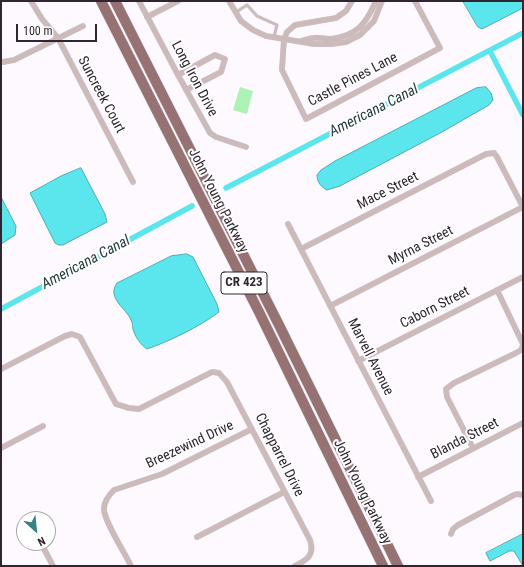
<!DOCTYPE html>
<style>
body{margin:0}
#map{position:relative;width:524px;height:567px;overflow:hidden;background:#fef9fe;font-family:"Roboto Condensed",sans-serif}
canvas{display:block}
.frame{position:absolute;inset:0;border:2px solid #302631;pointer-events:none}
.north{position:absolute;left:16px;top:511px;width:40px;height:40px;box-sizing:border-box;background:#fff;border:1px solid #aca8ad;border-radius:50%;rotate:153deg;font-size:11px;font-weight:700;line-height:16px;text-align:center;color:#302631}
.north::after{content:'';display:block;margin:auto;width:14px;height:18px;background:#398282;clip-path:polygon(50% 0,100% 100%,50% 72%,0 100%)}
.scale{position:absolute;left:16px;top:24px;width:81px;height:18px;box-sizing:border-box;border:2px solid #302631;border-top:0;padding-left:5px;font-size:12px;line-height:14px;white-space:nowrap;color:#302631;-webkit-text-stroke:3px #fff;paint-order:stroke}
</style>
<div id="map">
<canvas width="524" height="567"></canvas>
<div class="frame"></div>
<div class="north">N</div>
<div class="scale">100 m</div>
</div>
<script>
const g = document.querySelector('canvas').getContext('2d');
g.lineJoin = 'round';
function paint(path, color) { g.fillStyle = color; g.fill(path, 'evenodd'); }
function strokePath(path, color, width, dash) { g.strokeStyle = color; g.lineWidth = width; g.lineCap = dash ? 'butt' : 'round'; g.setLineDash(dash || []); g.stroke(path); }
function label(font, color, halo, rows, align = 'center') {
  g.font = font + ' "Roboto Condensed",sans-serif'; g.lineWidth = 4; g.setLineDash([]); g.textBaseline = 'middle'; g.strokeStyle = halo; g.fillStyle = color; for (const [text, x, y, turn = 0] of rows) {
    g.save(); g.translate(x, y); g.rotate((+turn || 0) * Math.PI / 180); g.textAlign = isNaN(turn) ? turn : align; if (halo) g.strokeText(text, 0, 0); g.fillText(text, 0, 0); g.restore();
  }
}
paint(new Path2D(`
 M 240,87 L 253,91 L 247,114 L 233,110 Z`), '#adf2b6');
const water = new Path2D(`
 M 463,1 L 523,1 L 523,8 L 482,29 L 478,27 Z
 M 486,87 L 491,93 L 493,100 L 489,105 L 442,132 L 340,186 L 327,190 C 321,187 317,182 317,175 L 321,170 L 335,161 L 476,88 Z
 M 81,168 L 105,214 L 107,222 L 63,245 L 59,245 L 55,243 L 30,193 L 61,176 Z
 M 1,197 L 16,226 L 15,235 L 1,244 Z
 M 187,254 L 193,257 L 217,304 L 219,312 C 199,327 170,341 147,349 C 141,345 135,337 133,329 C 132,326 133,323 131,320 C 127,309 106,298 117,283 L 171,256 Z
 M 523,534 L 523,566 L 514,551 L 509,551 L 490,561 L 486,553 Z`);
paint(water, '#5be6ee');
strokePath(water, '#4eacb5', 1);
strokePath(new Path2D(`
 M 490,51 L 523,115
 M 226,188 L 523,33
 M 1,309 L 192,206`), '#5be6ee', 5.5);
const lane = new Path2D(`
 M 236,12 L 247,5 L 257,16 L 277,25 L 274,37`);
const street = new Path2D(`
 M 31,1 L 42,19 L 58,38 L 133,182
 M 139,1 L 178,75 L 210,133 L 216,137 L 246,147
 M 229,1 L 241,21 L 253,30 L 266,36 L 314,44 L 332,44 L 346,42 L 360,35 L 374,21 L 382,1
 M 352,1 L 346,11 L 336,18 L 295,25 L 287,32 L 284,39 L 282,70 L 306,119 L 440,48 L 415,1
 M 147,17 L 178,1
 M 301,41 C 305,40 310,38 314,38 C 319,37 324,39 330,39 C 357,36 366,24 376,1
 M 1,62 L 3,62 L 14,60 L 83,26
 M 178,75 L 215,55 L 225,59 L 221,72 L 186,90
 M 288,224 L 431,501
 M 301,249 L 486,154 L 494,153 L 497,157 L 523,207 L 330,306
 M 497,290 L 523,344
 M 358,361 L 523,277
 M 1,369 L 65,336 L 72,334 L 80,337 L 116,404 L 129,408 L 139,409 L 212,372 L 219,373 L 227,382 L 310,540 C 315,555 307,560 295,566
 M 1,448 L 43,426
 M 473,448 L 447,397 L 446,389 L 454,383 L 516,353 L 521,350 L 523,345
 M 418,477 L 523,423
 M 451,534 L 453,529 L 458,525 L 514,495 L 517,494 L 523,495
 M 197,537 L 284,492
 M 41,543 L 53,566
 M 131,566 C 125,553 104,521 104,509 C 104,501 109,495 114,490 L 162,474 L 252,429`);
const highway = new Path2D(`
 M 101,1 L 259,312 L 383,566
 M 115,1 L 279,325 L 398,566`);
strokePath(lane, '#d9d3d9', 3.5);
strokePath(street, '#d9d3d9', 6);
strokePath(highway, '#d9d3d9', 11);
strokePath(lane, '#cdbbbb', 2.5);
strokePath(street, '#cdbbbb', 5.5);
strokePath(highway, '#967272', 10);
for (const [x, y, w] of [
 [244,283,46]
]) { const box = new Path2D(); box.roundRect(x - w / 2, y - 11, w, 22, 3); g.fillStyle = '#fff'; g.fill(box); strokePath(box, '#302631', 1); }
label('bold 13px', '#302631', null, [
 ["CR 423",244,283]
]);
label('14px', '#302631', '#fff', [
 ["Long Iron Drive",194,79,62],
 ["Castle Pines Lane",353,80,-28],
 ["Suncreek Court",101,95,62],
 ["Mace Street",388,191,-27],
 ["John Young Parkway",218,201,63],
 ["Myrna Street",421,246,-27],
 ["Caborn Street",435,308,-27],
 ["Marvell Avenue",370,357,63],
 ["Blanda Street",465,439,-27],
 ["Breezewind Drive",190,445,-25],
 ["Chapparrel Drive",279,455,63],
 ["John Young Parkway",362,492,64]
]);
label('italic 15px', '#243c3d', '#fff', [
 ["Americana Canal",374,111,-27],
 ["Americana Canal",86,263,-28]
]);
</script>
